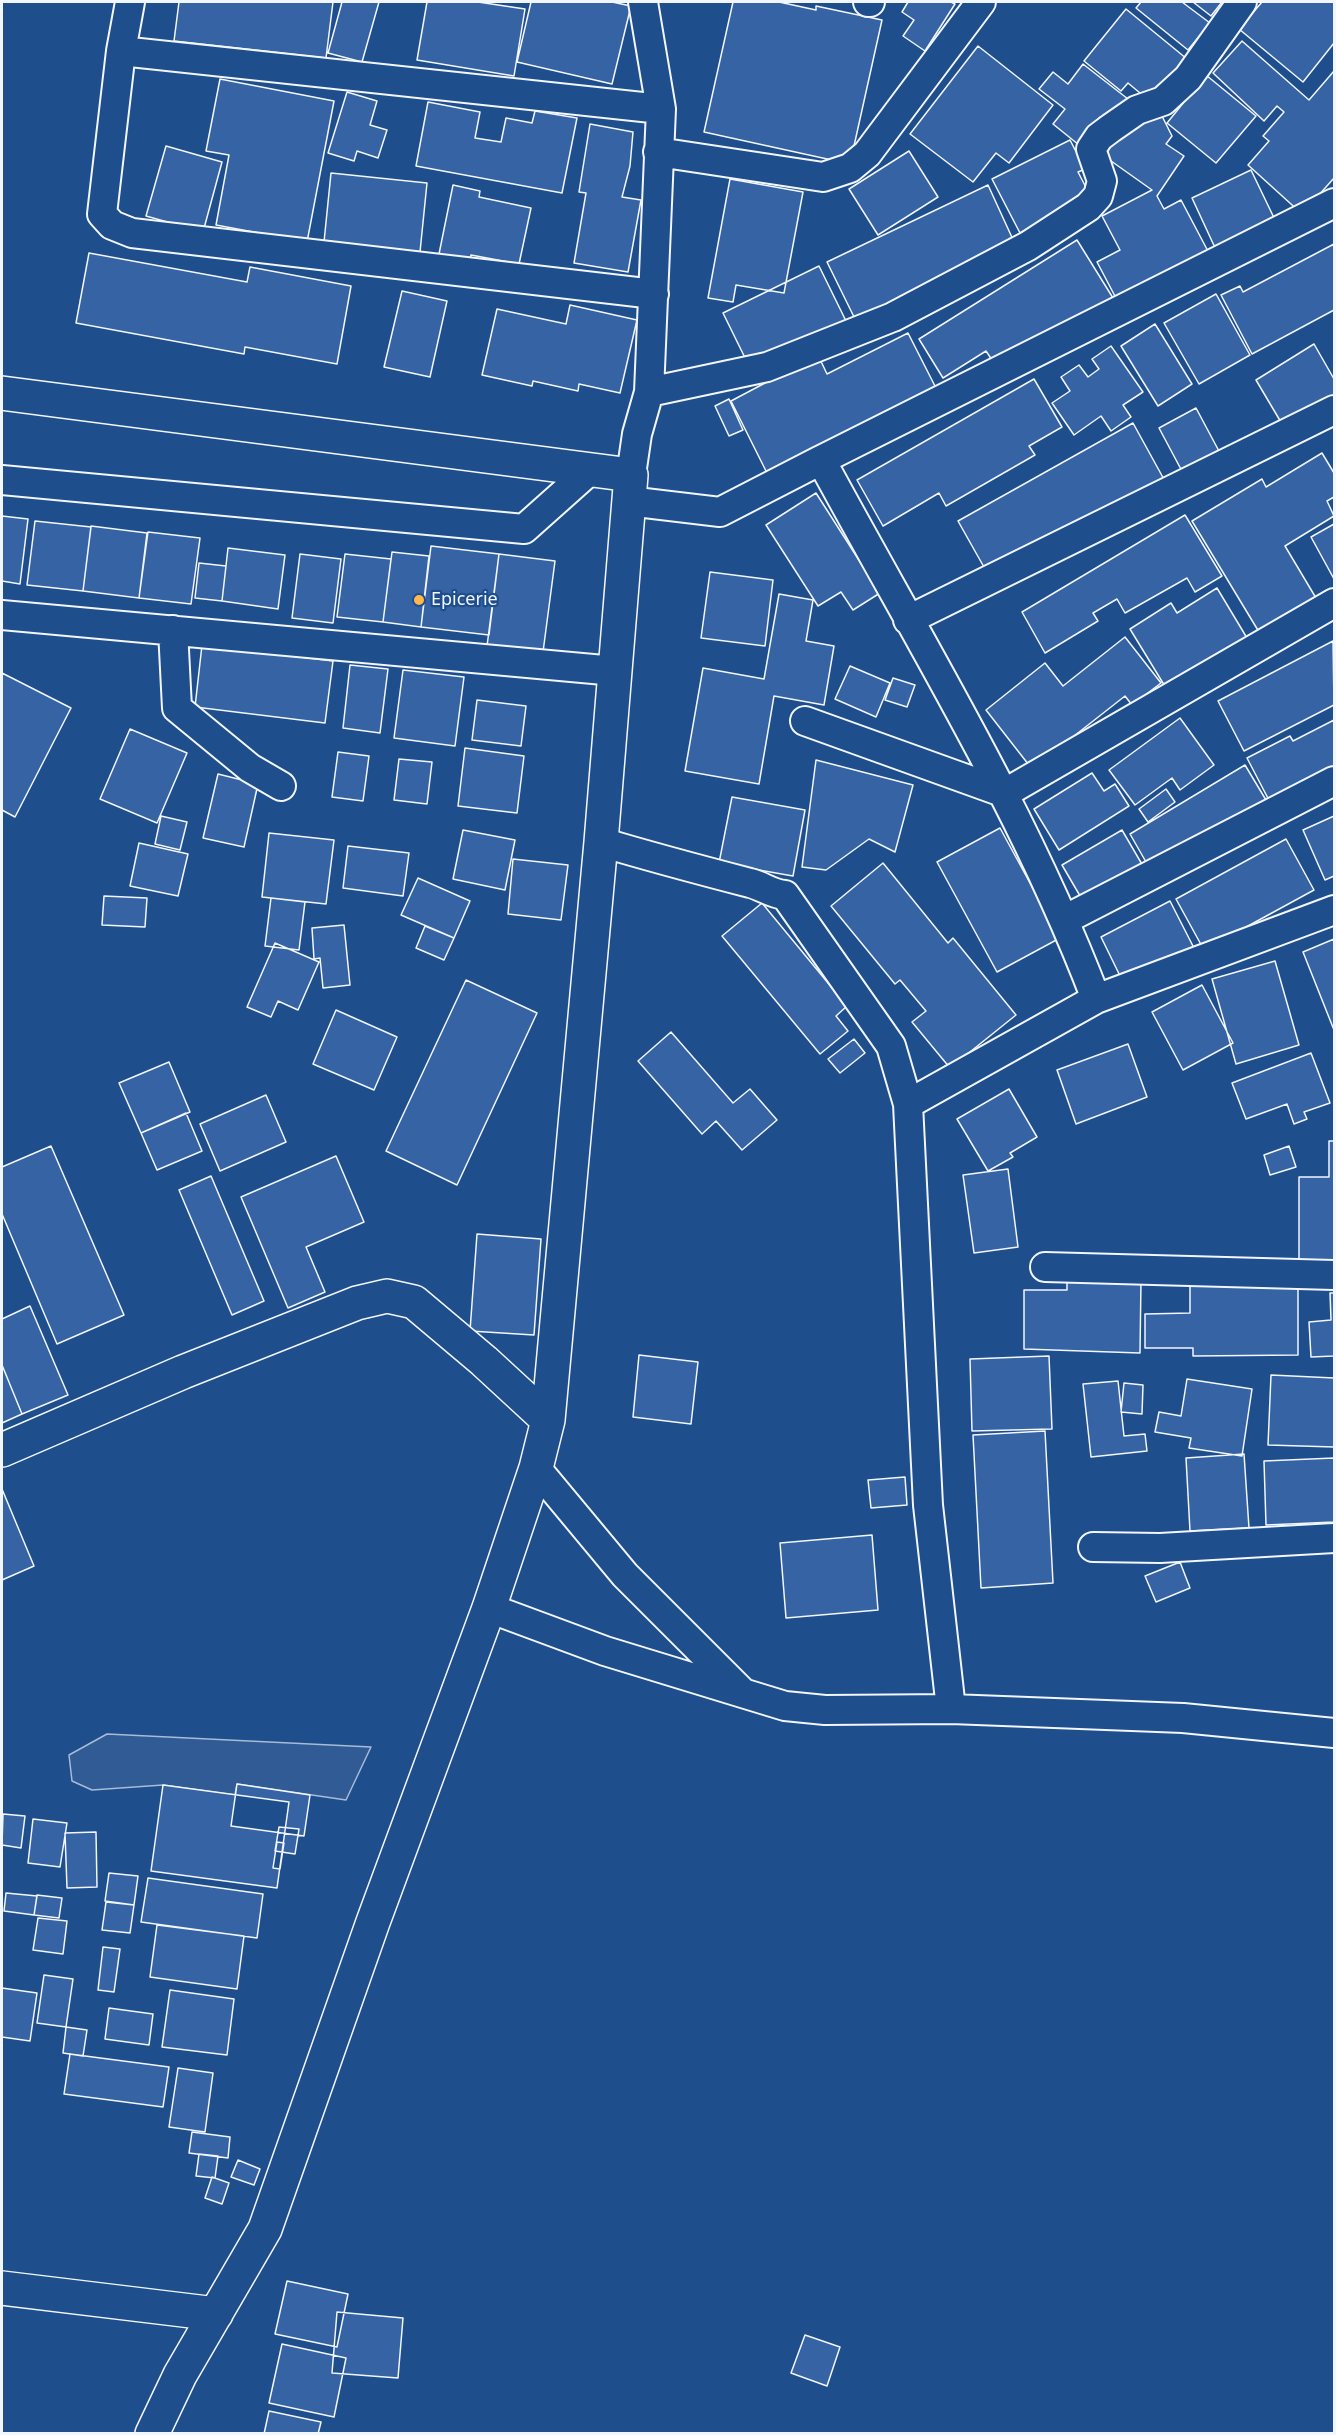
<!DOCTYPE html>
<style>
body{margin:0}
#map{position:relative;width:1336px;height:2435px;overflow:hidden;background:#1f4e8c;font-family:"Noto Sans",sans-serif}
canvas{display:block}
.frame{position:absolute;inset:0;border:3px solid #f2f6ff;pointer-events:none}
</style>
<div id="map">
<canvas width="1336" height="2435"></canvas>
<div class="frame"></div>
</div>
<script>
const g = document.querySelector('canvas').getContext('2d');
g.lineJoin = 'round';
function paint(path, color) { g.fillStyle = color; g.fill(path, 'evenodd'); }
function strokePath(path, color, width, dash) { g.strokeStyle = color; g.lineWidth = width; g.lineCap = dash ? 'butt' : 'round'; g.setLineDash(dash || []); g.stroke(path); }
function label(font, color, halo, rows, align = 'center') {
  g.font = font + ' "Noto Sans",sans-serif'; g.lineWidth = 4.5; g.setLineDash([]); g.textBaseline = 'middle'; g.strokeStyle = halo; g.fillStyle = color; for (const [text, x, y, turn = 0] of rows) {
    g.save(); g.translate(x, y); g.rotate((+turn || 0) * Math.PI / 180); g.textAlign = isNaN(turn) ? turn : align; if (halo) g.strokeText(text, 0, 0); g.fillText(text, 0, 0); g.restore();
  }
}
const built = new Path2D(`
 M 107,1734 L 371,1747 L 346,1800 L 237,1784 L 235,1795 L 163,1785 L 92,1790 L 72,1781 L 69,1755 Z`);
paint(built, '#305b95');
strokePath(built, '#a8bbd7', 1.5);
const building = new Path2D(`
 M 179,2 L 333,2 L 326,58 L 174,41 Z
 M 342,2 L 379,2 L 362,62 L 328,53 Z
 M 427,2 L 478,2 L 525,9 L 514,76 L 417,60 Z
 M 531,2 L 612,2 L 631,6 L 612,84 L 517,62 Z
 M 733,2 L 779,2 L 816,10 L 816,6 L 882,20 L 850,164 L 704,132 Z
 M 908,2 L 951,2 L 955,4 L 925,51 L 903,36 L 914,20 L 902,12 Z
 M 1141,2 L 1182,2 L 1210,23 L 1188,50 L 1136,8 Z
 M 1193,2 L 1222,2 L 1211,16 Z
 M 1262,2 L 1334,2 L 1334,43 L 1303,82 L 1239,29 Z
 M 1126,9 L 1187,59 L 1152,103 L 1128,83 L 1121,91 L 1084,61 Z
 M 1242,41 L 1309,100 L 1334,71 L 1334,178 L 1302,214 L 1248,165 L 1269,141 L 1263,136 L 1284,112 L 1277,106 L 1264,121 L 1213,73 Z
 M 978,46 L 1053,105 L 1009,163 L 996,153 L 973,182 L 910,134 Z
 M 1083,64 L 1128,99 L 1109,123 L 1100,117 L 1079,145 L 1053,124 L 1065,109 L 1039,89 L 1053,72 L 1068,84 Z
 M 1206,75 L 1256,116 L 1216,163 L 1167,123 Z
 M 220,79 L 334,101 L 307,242 L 216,225 L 229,155 L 206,151 Z
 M 347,92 L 377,101 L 370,125 L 387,130 L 378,158 L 357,151 L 354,161 L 328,153 Z
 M 428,102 L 480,112 L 475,138 L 501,142 L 506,118 L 532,123 L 535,111 L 577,118 L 562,193 L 416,166 Z
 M 1149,107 L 1162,116 L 1172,136 L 1166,144 L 1184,156 L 1157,196 L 1164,209 L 1181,200 L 1210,255 L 1117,300 L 1097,262 L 1120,250 L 1102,216 L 1152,190 L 1104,156 L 1117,137 Z
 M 590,124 L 633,132 L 630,166 L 622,197 L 641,200 L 628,272 L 574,263 L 586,193 L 579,192 Z
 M 1070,140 L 1085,169 L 1078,172 L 1091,197 L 1020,233 L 992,179 Z
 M 166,146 L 222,162 L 203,232 L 146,216 Z
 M 909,151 L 938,197 L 878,235 L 849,189 Z
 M 1251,170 L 1277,224 L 1217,252 L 1192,198 Z
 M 331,173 L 427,183 L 420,252 L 324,242 Z
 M 730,179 L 803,192 L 784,293 L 736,285 L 733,302 L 708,298 Z
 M 453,185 L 480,191 L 479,197 L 531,208 L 519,264 L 471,255 L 470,260 L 439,254 Z
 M 988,185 L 1015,244 L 856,321 L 827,262 Z
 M 1077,240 L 1113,298 L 1033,348 L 994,363 L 986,351 L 943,378 L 919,339 Z
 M 1334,244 L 1334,310 L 1252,354 L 1221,295 L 1240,286 L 1243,292 Z
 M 89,253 L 247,282 L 250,267 L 351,286 L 337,364 L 245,347 L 244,354 L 76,323 Z
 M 819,266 L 847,323 L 750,368 L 723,313 Z
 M 402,291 L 447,301 L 430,377 L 384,367 Z
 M 1216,294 L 1250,355 L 1199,384 L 1164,323 Z
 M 570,305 L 637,320 L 620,393 L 579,384 L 578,391 L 533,381 L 532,386 L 482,375 L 497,309 L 566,324 Z
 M 1155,324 L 1192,384 L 1158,406 L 1121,346 Z
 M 908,333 L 937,390 L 769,477 L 731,401 L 818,355 L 827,374 Z
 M 1314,344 L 1334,379 L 1334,398 L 1285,429 L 1256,380 Z
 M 1111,346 L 1143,392 L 1123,405 L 1131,417 L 1111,431 L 1101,416 L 1074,435 L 1052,403 L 1070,391 L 1061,377 L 1079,365 L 1088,377 L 1099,369 L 1092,359 Z
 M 1034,379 L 1062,427 L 1029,446 L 1035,455 L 946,506 L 939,493 L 883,526 L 857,480 Z
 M 729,399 L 743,430 L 729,436 L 715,406 Z
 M 1196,408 L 1220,453 L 1183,473 L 1159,428 Z
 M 1133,423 L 1166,483 L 989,576 L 958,521 Z
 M 1322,453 L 1334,473 L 1334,497 L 1327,501 L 1334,516 L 1285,546 L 1316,598 L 1259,632 L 1192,521 L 1262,479 L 1266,487 Z
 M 816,493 L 880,593 L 853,610 L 841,592 L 818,606 L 766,525 Z
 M 1185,515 L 1222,576 L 1195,592 L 1187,578 L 1125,613 L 1117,599 L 1093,613 L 1098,621 L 1045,653 L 1022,612 Z
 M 2,516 L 28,519 L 20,584 L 2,581 Z
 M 35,521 L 91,527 L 83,591 L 27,585 Z
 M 1334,524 L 1334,579 L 1311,537 Z
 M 91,526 L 147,533 L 139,598 L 83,591 Z
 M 148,532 L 200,538 L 191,604 L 139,598 Z
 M 431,546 L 499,554 L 489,635 L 421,627 Z
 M 228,548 L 285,555 L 278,609 L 222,601 Z
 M 392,552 L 429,556 L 421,627 L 383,622 Z
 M 300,554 L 341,559 L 333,623 L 292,618 Z
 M 345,554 L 391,559 L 383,622 L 337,617 Z
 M 499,554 L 555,561 L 543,652 L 487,646 Z
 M 199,563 L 226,566 L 222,601 L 195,598 Z
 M 710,572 L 773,580 L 765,646 L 701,638 Z
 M 1217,588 L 1247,638 L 1166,688 L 1130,629 L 1171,603 L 1177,613 Z
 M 779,594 L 813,600 L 806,641 L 834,646 L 824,705 L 774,696 L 759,784 L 685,771 L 703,668 L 764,679 Z
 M 1125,637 L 1161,683 L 1132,705 L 1125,696 L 1032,769 L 986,710 L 1045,663 L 1063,686 Z
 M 1333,641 L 1334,705 L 1244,751 L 1218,701 Z
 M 202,645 L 333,661 L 325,723 L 195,707 Z
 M 350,665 L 388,669 L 380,733 L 343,728 Z
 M 850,666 L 890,683 L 876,717 L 835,699 Z
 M 403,670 L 464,677 L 455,746 L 394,738 Z
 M 2,673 L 71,708 L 15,817 L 2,810 Z
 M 893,678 L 915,685 L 907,707 L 885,700 Z
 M 477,700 L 526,706 L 521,746 L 472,740 Z
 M 1180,718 L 1214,765 L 1180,790 L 1172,778 L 1135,805 L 1109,770 Z
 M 1334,720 L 1334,774 L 1272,806 L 1247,758 L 1290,736 L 1293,741 Z
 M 130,729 L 187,753 L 157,823 L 100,799 Z
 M 465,748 L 524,756 L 517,813 L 458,806 Z
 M 338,752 L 369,756 L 363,801 L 332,797 Z
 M 399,759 L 432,762 L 427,804 L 394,800 Z
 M 816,760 L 913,785 L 895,852 L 869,839 L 826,870 L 802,867 Z
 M 1245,765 L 1266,800 L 1150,869 L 1130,834 Z
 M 1092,773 L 1104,791 L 1115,784 L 1129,806 L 1059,850 L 1034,809 Z
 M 218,774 L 258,784 L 244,847 L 203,838 Z
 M 1166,789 L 1175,802 L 1148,822 L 1139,809 Z
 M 732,797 L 805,810 L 793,876 L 719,863 Z
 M 161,816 L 187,822 L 180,850 L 155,844 Z
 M 1334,816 L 1334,876 L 1325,880 L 1303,830 Z
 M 1000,828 L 1060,938 L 997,972 L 937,862 Z
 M 463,830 L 515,840 L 505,890 L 453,879 Z
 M 1122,830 L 1143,866 L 1083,901 L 1062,865 Z
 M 269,833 L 334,840 L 326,904 L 262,897 Z
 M 1286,839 L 1314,890 L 1204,950 L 1176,899 Z
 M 139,843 L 188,854 L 178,896 L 130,886 Z
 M 348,846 L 409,853 L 403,896 L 343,888 Z
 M 513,859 L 568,865 L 561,920 L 508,914 Z
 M 883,863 L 948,943 L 953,938 L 1016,1015 L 950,1068 L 912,1022 L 926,1011 L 900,980 L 895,984 L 831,906 Z
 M 418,878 L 470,901 L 454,938 L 401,915 Z
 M 104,896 L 147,898 L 145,927 L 102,925 Z
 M 271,898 L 305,902 L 299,950 L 265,946 Z
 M 1170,901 L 1195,950 L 1125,986 L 1101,937 Z
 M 762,903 L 847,1006 L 836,1016 L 848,1031 L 820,1054 L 722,936 Z
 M 344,925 L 350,985 L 323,988 L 320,958 L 314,959 L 312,928 Z
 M 425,926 L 454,938 L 444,960 L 416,948 Z
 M 1334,939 L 1334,1030 L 1303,952 Z
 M 275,943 L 319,962 L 298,1010 L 278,1001 L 271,1017 L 247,1007 Z
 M 1275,961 L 1299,1045 L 1236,1064 L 1212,979 Z
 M 466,980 L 537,1013 L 457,1185 L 386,1151 Z
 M 1202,985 L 1233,1043 L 1183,1070 L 1152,1012 Z
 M 336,1010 L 397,1037 L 374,1090 L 313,1064 Z
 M 671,1032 L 733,1103 L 750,1089 L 777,1120 L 742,1150 L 716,1121 L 702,1134 L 638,1061 Z
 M 854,1039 L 865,1053 L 840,1073 L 828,1059 Z
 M 1128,1044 L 1147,1097 L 1076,1124 L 1057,1070 Z
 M 1311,1053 L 1330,1103 L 1304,1112 L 1307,1119 L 1294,1124 L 1287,1104 L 1246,1119 L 1232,1083 Z
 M 169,1062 L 190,1112 L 141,1133 L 119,1083 Z
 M 1009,1089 L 1037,1137 L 1010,1153 L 1013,1157 L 988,1171 L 957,1119 Z
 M 266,1095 L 286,1142 L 220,1171 L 200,1124 Z
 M 186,1113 L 202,1151 L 157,1170 L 141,1133 Z
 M 1329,1141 L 1334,1141 L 1334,1261 L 1299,1261 L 1299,1177 L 1329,1177 Z
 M 51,1146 L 124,1315 L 57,1344 L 2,1214 L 2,1167 Z
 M 1289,1146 L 1296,1167 L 1270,1175 L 1264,1155 Z
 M 336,1156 L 364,1222 L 306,1247 L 325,1292 L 288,1308 L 241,1197 Z
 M 1008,1169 L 1018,1247 L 974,1253 L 963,1175 Z
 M 211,1176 L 264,1301 L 232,1315 L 179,1190 Z
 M 477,1234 L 541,1239 L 534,1335 L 470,1331 Z
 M 1067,1280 L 1141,1280 L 1140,1353 L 1024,1349 L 1024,1290 L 1067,1290 Z
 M 1298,1283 L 1298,1355 L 1193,1356 L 1193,1348 L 1145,1348 L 1145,1314 L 1190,1313 L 1190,1284 Z
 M 1330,1293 L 1334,1293 L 1334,1356 L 1311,1357 L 1309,1322 L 1331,1320 Z
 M 30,1306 L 68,1395 L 22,1414 L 2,1365 L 2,1319 Z
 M 639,1355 L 698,1362 L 691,1424 L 633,1417 Z
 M 1049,1356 L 1052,1429 L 972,1431 L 970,1359 Z
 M 2,1365 L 22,1414 L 2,1423 Z
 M 1271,1375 L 1334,1378 L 1334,1447 L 1268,1445 Z
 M 1187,1379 L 1252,1389 L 1242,1456 L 1189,1448 L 1191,1438 L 1155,1432 L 1159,1412 L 1181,1416 Z
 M 1118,1381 L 1124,1436 L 1145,1434 L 1147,1451 L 1091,1457 L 1083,1384 Z
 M 1124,1383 L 1143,1385 L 1142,1414 L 1121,1412 Z
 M 1045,1431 L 1053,1583 L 981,1588 L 973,1435 Z
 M 1244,1454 L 1249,1528 L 1190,1531 L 1186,1458 Z
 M 1334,1458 L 1334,1522 L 1266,1525 L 1264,1461 Z
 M 905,1477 L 907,1505 L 871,1508 L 868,1480 Z
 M 2,1489 L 34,1566 L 2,1580 Z
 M 872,1535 L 878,1610 L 786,1618 L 780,1543 Z
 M 1180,1562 L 1190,1588 L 1156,1602 L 1145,1576 Z
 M 237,1784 L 310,1795 L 304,1836 L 231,1826 Z
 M 163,1785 L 289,1802 L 277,1888 L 151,1871 Z
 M 3,1814 L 25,1816 L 21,1848 L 2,1845 Z
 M 33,1819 L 67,1823 L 60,1867 L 28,1863 Z
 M 279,1827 L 299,1829 L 295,1854 L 275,1851 Z
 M 96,1832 L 97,1887 L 67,1888 L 65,1833 Z
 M 277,1842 L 284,1843 L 280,1869 L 273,1868 Z
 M 109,1873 L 138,1876 L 134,1905 L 105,1901 Z
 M 148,1878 L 263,1894 L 257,1938 L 141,1922 Z
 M 6,1893 L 37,1896 L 34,1915 L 4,1911 Z
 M 37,1895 L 62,1898 L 59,1918 L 34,1915 Z
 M 106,1902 L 134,1905 L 130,1933 L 102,1930 Z
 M 38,1918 L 67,1921 L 63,1954 L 33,1950 Z
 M 157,1925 L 244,1936 L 237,1989 L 150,1977 Z
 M 103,1947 L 120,1949 L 114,1992 L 98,1990 Z
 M 44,1975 L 73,1979 L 66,2027 L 37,2023 Z
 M 2,1988 L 37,1993 L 30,2041 L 2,2037 Z
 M 170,1990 L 234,1999 L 227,2055 L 162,2047 Z
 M 109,2008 L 153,2014 L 149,2045 L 105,2039 Z
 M 66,2027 L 87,2030 L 83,2056 L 63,2053 Z
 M 70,2054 L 169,2067 L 163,2107 L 64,2094 Z
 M 178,2068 L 213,2073 L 205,2132 L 169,2127 Z
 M 192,2132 L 230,2137 L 228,2158 L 189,2153 Z
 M 199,2154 L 218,2156 L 215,2178 L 196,2176 Z
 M 238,2160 L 260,2169 L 254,2185 L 231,2177 Z
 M 212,2177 L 229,2183 L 222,2204 L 205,2198 Z
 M 287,2281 L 348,2294 L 337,2347 L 275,2334 Z
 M 337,2312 L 403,2318 L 398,2378 L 332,2373 Z
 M 805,2335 L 840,2347 L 827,2386 L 791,2373 Z
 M 282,2344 L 346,2358 L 334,2417 L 269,2403 Z
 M 269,2411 L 321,2422 L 318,2434 L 264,2434 Z`);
paint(building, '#3563a3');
strokePath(building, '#f2f6ff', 1.5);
const minor = new Path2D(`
 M 130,2 L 121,51 L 102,214 L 112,225 L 132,233 L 654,294
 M 868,2 L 870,2
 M 121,51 L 661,109
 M 658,152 L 823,177 L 850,168 L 867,154 L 981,2
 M 1334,203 L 821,460 C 917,638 1024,810 1096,999 L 1334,910
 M 649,392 L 767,367 L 893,317 L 1028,246 L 1088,207 L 1098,196 L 1102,181 L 1091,149 L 1099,137 L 1111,128 L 1137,110 L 1163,101 L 1188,78 L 1242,2
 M 631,475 L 637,434 L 649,392 L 661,109 L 643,2
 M 2,480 L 524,529 L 589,471
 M 628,501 L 720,512 L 821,460
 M 2,615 L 615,671
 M 908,620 L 1334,410
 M 173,630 L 177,708 L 250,768 L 281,786
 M 805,721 L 1005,793 L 1334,603
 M 601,842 C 651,857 700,870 750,883 C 763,886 771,894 785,895 L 891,1046 L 908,1104 L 928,1505 L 951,1709
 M 1066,919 L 1334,781
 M 908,1104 L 1096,999
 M 1045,1267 L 1334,1275
 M 536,1468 L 625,1575 L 740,1690
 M 1093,1547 L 1160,1548 L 1334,1538
 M 489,1608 L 605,1651 L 785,1706 L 825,1710 L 951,1709 L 1183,1718 L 1334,1733`);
const tertiary = new Path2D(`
 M 2,393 L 631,475 L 601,842 L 548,1420 L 536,1468 L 489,1608 L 373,1922 L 265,2229 L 180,2375 L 152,2434
 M 2,1450 L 183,1372 L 357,1303 L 387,1296 L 414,1302 L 484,1361 L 548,1420
 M 2,2288 L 216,2314`);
strokePath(minor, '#f2f6ff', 32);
strokePath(tertiary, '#f2f6ff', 36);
strokePath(minor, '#1f4e8c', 28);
strokePath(tertiary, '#1f4e8c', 33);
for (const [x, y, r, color] of [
 [419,600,6,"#ffb74d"]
]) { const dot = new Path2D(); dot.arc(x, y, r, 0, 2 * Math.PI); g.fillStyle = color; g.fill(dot); strokePath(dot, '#1f4e8c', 2); }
label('18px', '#f2f6ff', '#1f4e8c', [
 ["Epicerie",431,600]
], 'left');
</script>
